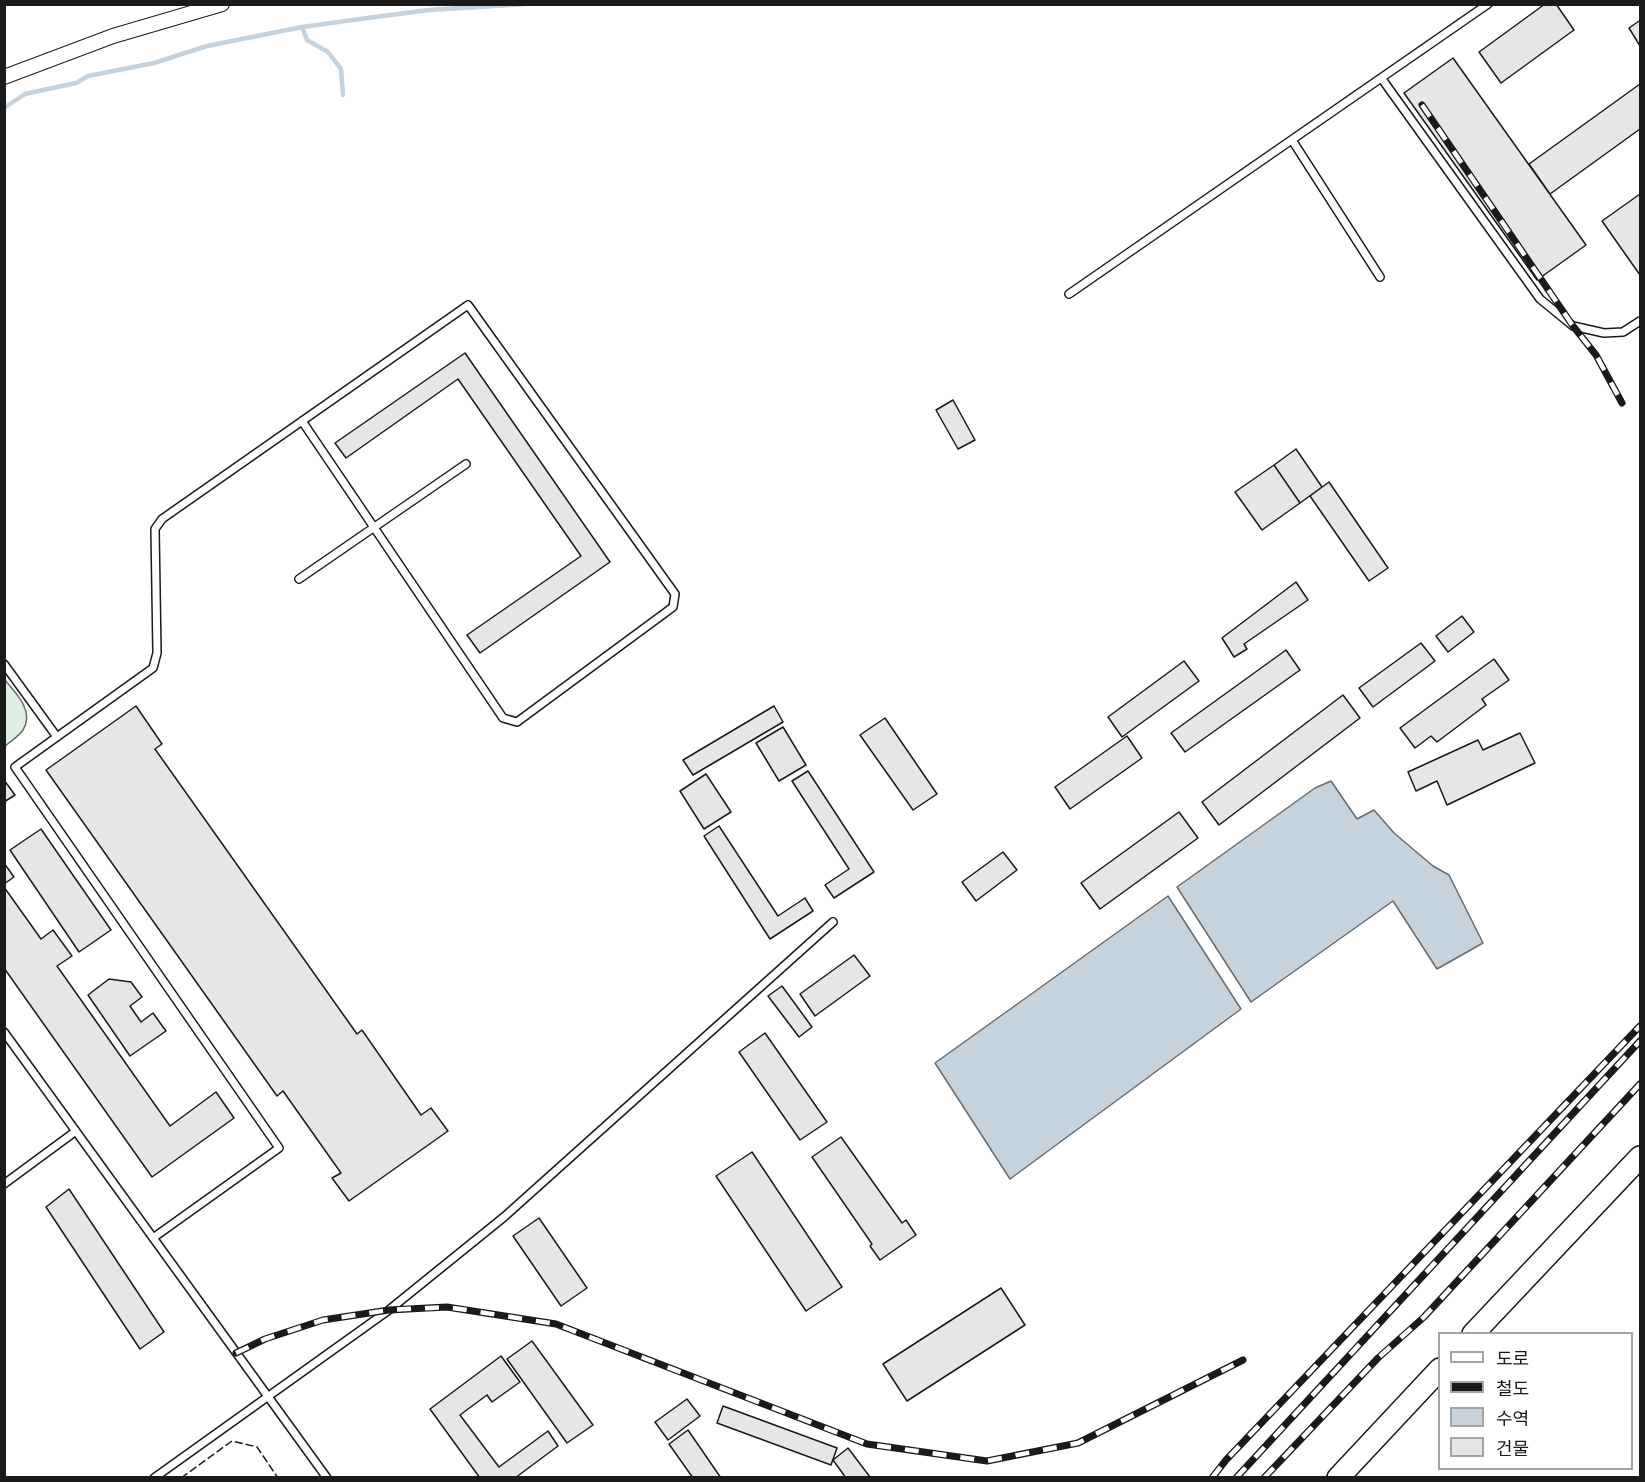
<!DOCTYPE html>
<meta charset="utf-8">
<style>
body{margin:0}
#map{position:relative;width:1645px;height:1482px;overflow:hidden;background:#fff;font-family:Commissioner,"Noto Sans KR",sans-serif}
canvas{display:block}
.frame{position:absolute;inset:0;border:6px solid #1a1a1a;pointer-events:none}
.legend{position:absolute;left:1438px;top:1332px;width:195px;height:138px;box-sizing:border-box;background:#fff;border:2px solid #a3a3a3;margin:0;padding:8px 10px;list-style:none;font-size:18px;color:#1a1a1a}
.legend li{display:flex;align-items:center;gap:12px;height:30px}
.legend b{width:30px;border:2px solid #a3a3a3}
</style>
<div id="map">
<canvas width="1645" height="1482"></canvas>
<div class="frame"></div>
<ul class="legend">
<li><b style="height:8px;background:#fff"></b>도로</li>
<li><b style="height:8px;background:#1a1a1a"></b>철도</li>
<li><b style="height:16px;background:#c6d2dc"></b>수역</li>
<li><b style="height:16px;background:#e6e6e6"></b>건물</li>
</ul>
</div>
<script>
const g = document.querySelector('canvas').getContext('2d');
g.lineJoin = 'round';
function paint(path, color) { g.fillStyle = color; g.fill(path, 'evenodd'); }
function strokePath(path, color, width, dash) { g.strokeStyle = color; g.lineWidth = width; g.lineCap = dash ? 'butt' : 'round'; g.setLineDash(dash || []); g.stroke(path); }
const green = new Path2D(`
 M 4,679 C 15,692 35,711 23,730 C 19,736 10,742 5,746 Z`);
paint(green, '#e0efe3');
strokePath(green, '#6a6a6a', 1.5);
const water = new Path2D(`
 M 1331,781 L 1357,819 L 1374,810 L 1394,833 L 1433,866 L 1449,875 L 1483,943 L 1437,969 L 1393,901 L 1251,1002 L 1177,887 L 1315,788 Z
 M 1168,896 L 1241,1009 L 1010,1179 L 935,1063 Z`);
paint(water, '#c6d2dc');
strokePath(water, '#6a6a6a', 1.5);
strokePath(new Path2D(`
 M 302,27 L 307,40 L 328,52 L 341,69 L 343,95
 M 4,108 L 25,94 L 76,83 L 88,76 L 154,63 L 207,46 L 302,27 L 360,19 L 429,10 L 527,4`), '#c6d2dc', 4.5);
const building = new Path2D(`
 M 1545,4 L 1556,4 L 1574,30 L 1501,83 L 1479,52 Z
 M 1639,21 L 1640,23 L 1640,46 L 1629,28 Z
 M 1453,58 L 1586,245 L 1537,280 L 1404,93 Z
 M 1640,84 L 1640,129 L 1550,194 L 1529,164 Z
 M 1640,194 L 1640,275 L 1602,221 Z
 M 465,353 L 610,562 L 480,653 L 467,635 L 581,556 L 458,379 L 346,458 L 335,443 Z
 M 953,400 L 975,440 L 958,449 L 936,410 Z
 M 1296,449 L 1322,487 L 1300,503 L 1274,465 Z
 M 1274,465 L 1300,503 L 1262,530 L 1235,492 Z
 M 1329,482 L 1388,568 L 1369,581 L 1310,496 Z
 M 1296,582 L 1308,600 L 1244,644 L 1247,649 L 1234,657 L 1222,638 Z
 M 1462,616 L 1474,632 L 1448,652 L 1436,636 Z
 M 1421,643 L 1435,661 L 1373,707 L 1359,688 Z
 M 1286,650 L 1300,670 L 1185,752 L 1171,733 Z
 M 1494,659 L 1509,680 L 1482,699 L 1486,705 L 1437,742 L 1431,736 L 1415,748 L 1400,728 Z
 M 1184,661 L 1199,681 L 1122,737 L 1108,717 Z
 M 1343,695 L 1360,718 L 1219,825 L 1202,802 Z
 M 136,706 L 162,744 L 155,749 L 357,1034 L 362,1030 L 421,1115 L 431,1108 L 448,1131 L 349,1201 L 332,1178 L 341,1173 L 283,1091 L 277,1096 L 46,770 Z
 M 774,706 L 783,722 L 693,775 L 683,760 Z
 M 885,718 L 937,794 L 913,810 L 860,735 Z
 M 783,727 L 806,765 L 779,781 L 756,743 Z
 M 1520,733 L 1535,763 L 1447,805 L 1437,781 L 1416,791 L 1408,772 L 1478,740 L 1483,750 Z
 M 1127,736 L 1142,758 L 1070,809 L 1055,787 Z
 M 808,771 L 874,872 L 834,898 L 825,885 L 849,869 L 792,781 Z
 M 706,774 L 731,812 L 704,829 L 680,791 Z
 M 4,780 L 15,795 L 4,802 Z
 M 1179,812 L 1198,838 L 1100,909 L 1081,883 Z
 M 719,826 L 778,916 L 805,898 L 813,911 L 770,939 L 704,836 Z
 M 41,829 L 111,930 L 79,952 L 10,850 Z
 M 1003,852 L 1017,870 L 976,901 L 962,882 Z
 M 4,863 L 14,877 L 4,884 Z
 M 4,887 L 41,939 L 53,930 L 72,956 L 57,966 L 170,1126 L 216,1092 L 234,1118 L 152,1177 L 4,968 Z
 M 854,955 L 870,976 L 815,1016 L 800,994 Z
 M 109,979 L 131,982 L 142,997 L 130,1006 L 141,1022 L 153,1013 L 166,1031 L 130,1056 L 88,995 Z
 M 782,986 L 812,1027 L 799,1037 L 768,996 Z
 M 765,1033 L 827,1122 L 800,1140 L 739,1052 Z
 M 841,1137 L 902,1223 L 906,1220 L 916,1235 L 880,1260 L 870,1246 L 872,1244 L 812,1157 Z
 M 752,1152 L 842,1287 L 806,1311 L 716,1176 Z
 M 69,1189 L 164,1332 L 140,1349 L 46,1207 Z
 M 539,1218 L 587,1288 L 561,1306 L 513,1236 Z
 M 1001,1288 L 1025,1325 L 907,1401 L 883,1364 Z
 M 532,1341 L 593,1425 L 567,1443 L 507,1359 Z
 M 501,1356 L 520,1382 L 492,1402 L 487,1395 L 460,1415 L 499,1467 L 548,1431 L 558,1446 L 515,1478 L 480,1478 L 430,1409 Z
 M 687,1399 L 700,1416 L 668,1440 L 655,1422 Z
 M 723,1406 L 837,1448 L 831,1465 L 717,1423 Z
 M 688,1430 L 721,1478 L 693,1478 L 669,1444 Z
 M 848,1448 L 870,1477 L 870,1478 L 846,1478 L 833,1460 Z`);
paint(building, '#e6e6e6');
strokePath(building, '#1a1a1a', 1.5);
const service = new Path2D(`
 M 1382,79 L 1540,299 L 1573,326 L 1604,333 L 1623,332 L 1640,321
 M 1292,140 L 1380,277
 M 1069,294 L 1488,4
 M 299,579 L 466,464
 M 4,664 L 57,737
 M 4,1032 L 327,1478
 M 4,1184 L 76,1131
 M 153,1238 L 279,1148 L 15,767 L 153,668 L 157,653 L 155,529 L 162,519 L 468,305 L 675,594 L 673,607 L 517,722 L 503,718 L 302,421
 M 154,1478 L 389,1310 L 504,1217 L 833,922`);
const minor = new Path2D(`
 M 4,77 L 113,36 L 222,4`);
const primary = new Path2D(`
 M 1473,1334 L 1640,1157
 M 1338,1478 L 1440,1369`);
strokePath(service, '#1a1a1a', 10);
strokePath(minor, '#1a1a1a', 16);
strokePath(primary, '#1a1a1a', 24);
strokePath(service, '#fff', 7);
strokePath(minor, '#fff', 14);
strokePath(primary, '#fff', 21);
const rail = new Path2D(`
 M 1422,105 L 1573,326 L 1596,355 L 1622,403
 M 236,1353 L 265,1339 L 323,1320 L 389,1310 L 447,1307 L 556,1324 L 867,1444 L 987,1461 L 1078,1443 L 1243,1360
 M 1212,1478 L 1226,1460 L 1640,1026
 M 1236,1478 L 1640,1041
 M 1264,1478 L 1378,1358 L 1424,1317 L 1640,1084`);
strokePath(rail, '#1a1a1a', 7);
strokePath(rail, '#fff', 4.5, [14]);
strokePath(new Path2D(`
 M 181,1478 L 232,1441 L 257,1447 L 278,1478`), '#1a1a1a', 1.5, [8, 3]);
</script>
